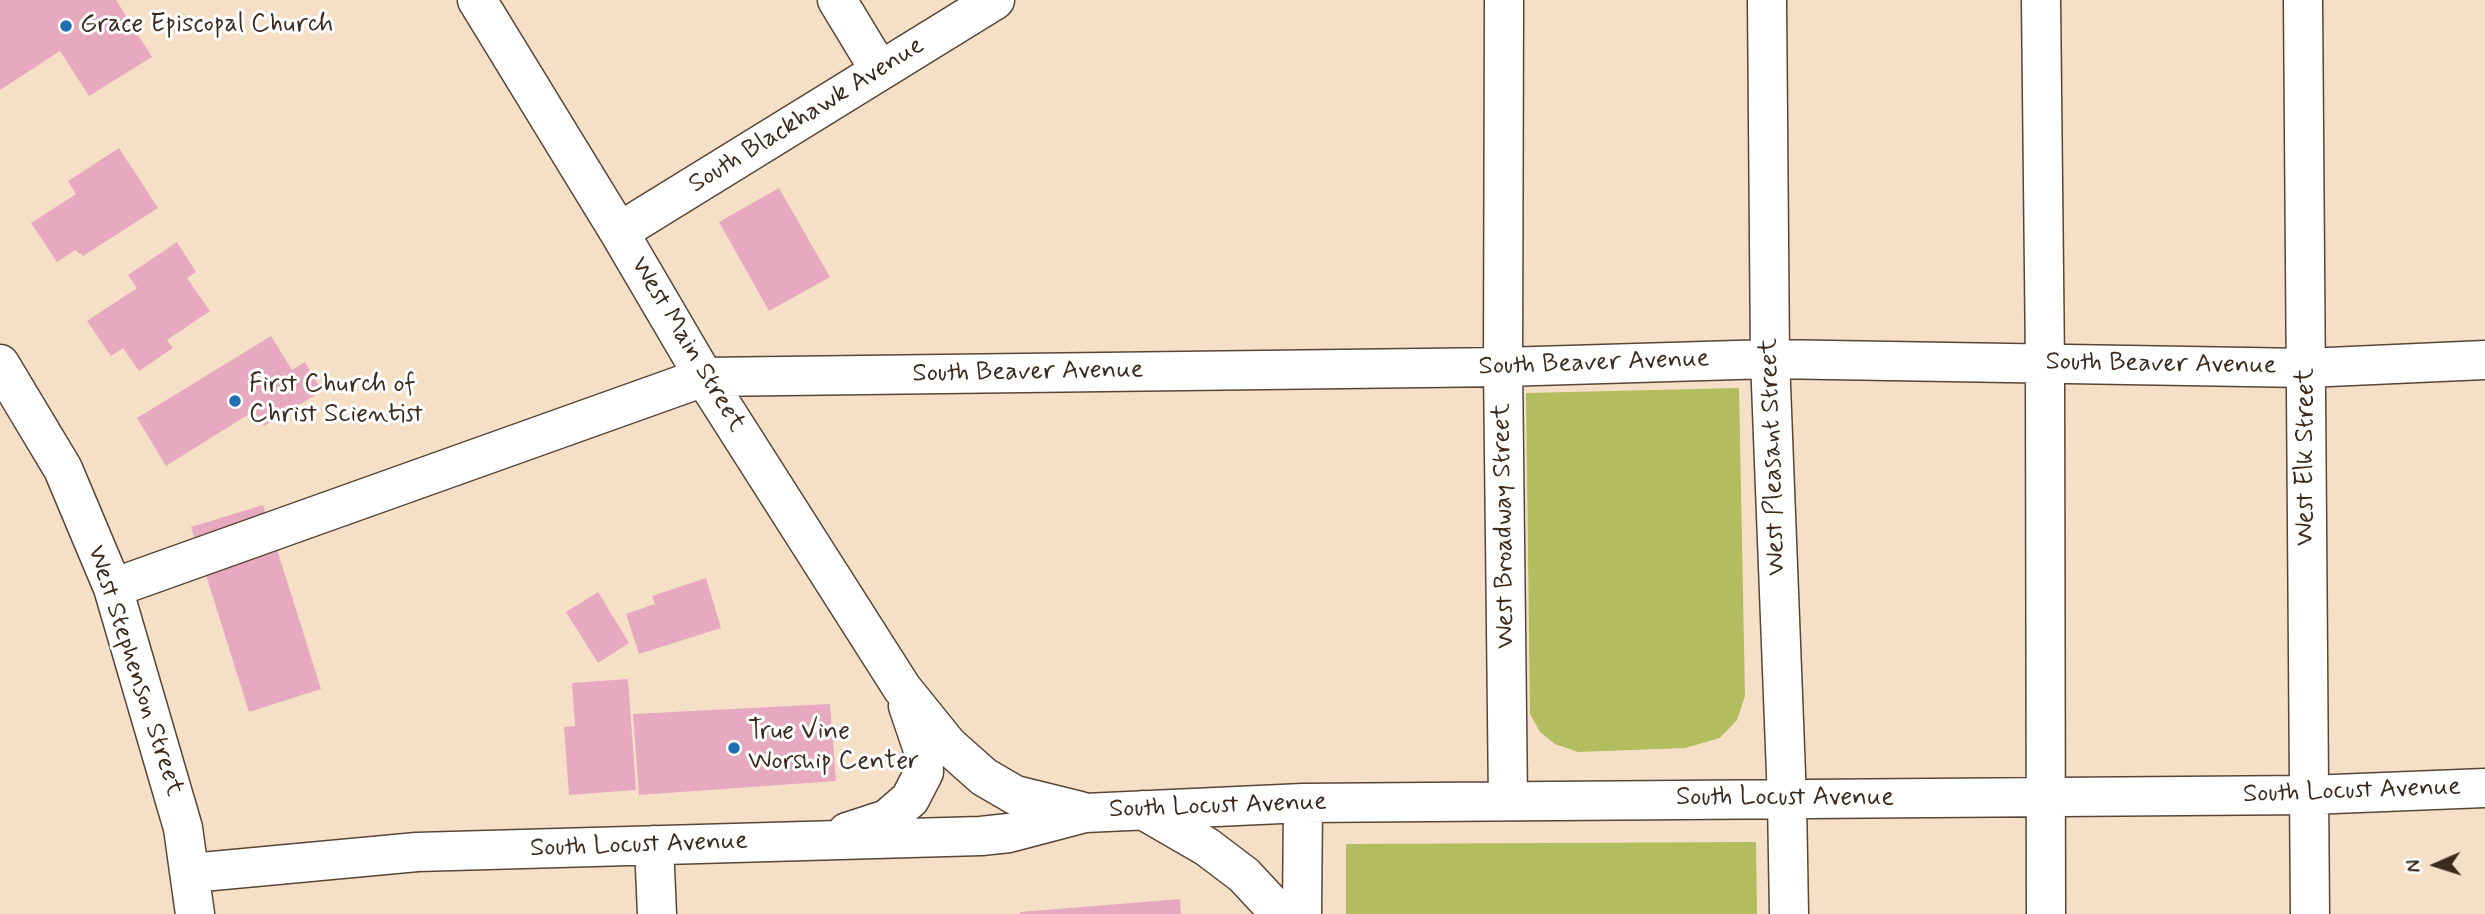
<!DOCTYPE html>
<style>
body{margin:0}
#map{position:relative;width:2485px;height:914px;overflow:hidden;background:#f5e0c7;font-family:Mynerve,sans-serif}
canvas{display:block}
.north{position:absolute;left:2401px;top:830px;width:70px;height:70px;-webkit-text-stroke:5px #fff;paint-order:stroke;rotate:267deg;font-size:19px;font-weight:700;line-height:28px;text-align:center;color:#3b2a1e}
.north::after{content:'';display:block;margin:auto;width:24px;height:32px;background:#3b2a1e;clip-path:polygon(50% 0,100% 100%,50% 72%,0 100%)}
</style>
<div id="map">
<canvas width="2485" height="914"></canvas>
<div class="north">N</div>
</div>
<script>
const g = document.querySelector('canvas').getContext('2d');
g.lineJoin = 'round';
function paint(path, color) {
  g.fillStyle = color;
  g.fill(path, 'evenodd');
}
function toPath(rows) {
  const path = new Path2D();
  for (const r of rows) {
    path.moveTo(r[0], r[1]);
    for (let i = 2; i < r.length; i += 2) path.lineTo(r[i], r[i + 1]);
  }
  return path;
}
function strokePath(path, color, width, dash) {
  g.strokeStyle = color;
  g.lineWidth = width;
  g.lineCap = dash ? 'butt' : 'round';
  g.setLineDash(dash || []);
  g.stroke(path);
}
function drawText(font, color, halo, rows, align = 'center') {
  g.font = font + ' Mynerve,sans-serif';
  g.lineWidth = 6;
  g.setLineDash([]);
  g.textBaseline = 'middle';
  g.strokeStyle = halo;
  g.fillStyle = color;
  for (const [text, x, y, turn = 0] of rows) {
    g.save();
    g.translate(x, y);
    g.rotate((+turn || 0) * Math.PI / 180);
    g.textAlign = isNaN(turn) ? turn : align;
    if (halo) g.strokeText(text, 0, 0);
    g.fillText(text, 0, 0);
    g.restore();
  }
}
const green = toPath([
 [1739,388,1745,696,1737,720,1720,738,1685,748,1578,752,1555,744,1540,732,1530,714,1526,393],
 [1756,842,1757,914,1346,914,1346,844]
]);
const building = toPath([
 [0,0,116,0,152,57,89,96,60,51,0,90],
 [119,148,158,208,83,256,75,250,57,262,31,223,76,194,68,181],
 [779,188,830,277,769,311,719,222],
 [177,242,196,272,187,278,210,311,167,340,173,348,139,371,123,348,111,356,87,321,137,288,128,275],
 [271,336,292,370,305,362,322,391,264,426,254,411,166,466,137,418],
 [263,505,321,689,249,712,191,527],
 [706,578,721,628,639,654,626,614,655,604,652,596],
 [598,592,629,643,598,663,566,612],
 [628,679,636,790,569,795,564,727,575,726,572,683],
 [830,704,836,781,639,795,633,714],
 [1180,899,1181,914,1020,914,1020,912]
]);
const minor = toPath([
 [477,0,619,232,704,377,902,688,948,745,984,777,1015,795,1080,811],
 [837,0,880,71],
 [1504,0,1503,367,1508,801],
 [1767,0,1770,359,1787,800,1789,914],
 [2041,0,2045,363,2046,914],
 [2303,0,2310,914],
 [619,232,995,0],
 [0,364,63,469,113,588,183,828,195,914],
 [113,588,704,377,1503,367,1770,359,2306,368,2485,360],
 [1143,810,1207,847,1244,875,1270,903,1276,914],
 [847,832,887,819,910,799,924,772,923,750,908,706],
 [654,845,657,914],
 [191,873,417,852,981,836,1009,833,1085,813,1303,803,2309,795,2485,788],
 [1302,914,1303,803]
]);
const markers = [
 [66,26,7,"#1f6fb2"],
 [235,401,7,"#1f6fb2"],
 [734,748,7,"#1f6fb2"]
];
const poiNames = [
 ["Grace Episcopal Church",80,26],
 ["First Church of",249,386],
 ["Christ Scientist",249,416],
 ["True Vine",748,733],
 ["Worship Center",748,763]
];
const streetNames = [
 ["South Blackhawk Avenue",807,116,-32],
 ["West Main Street",687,345,59],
 ["South Beaver Avenue",1594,364,-2],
 ["South Beaver Avenue",2161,365,1],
 ["South Beaver Avenue",1028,373,-1],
 ["West Pleasant Street",1774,457,-92],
 ["West Elk Street",2307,457,-90],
 ["West Broadway Street",1505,526,-91],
 ["West Stephenson Street",134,671,72],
 ["South Locust Avenue",2352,792,-2],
 ["South Locust Avenue",1785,799],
 ["South Locust Avenue",1218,807,-2],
 ["South Locust Avenue",639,846,-2]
];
paint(green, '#b1bd5f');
paint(building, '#e6a9c0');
strokePath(minor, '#574537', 41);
strokePath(minor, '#fff', 38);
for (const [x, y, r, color] of markers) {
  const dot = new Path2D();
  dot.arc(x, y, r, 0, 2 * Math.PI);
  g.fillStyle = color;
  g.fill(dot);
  strokePath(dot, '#fff', 2.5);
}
drawText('26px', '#3b2a1e', '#fff', poiNames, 'left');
drawText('26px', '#3b2a1e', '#fff', streetNames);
</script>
